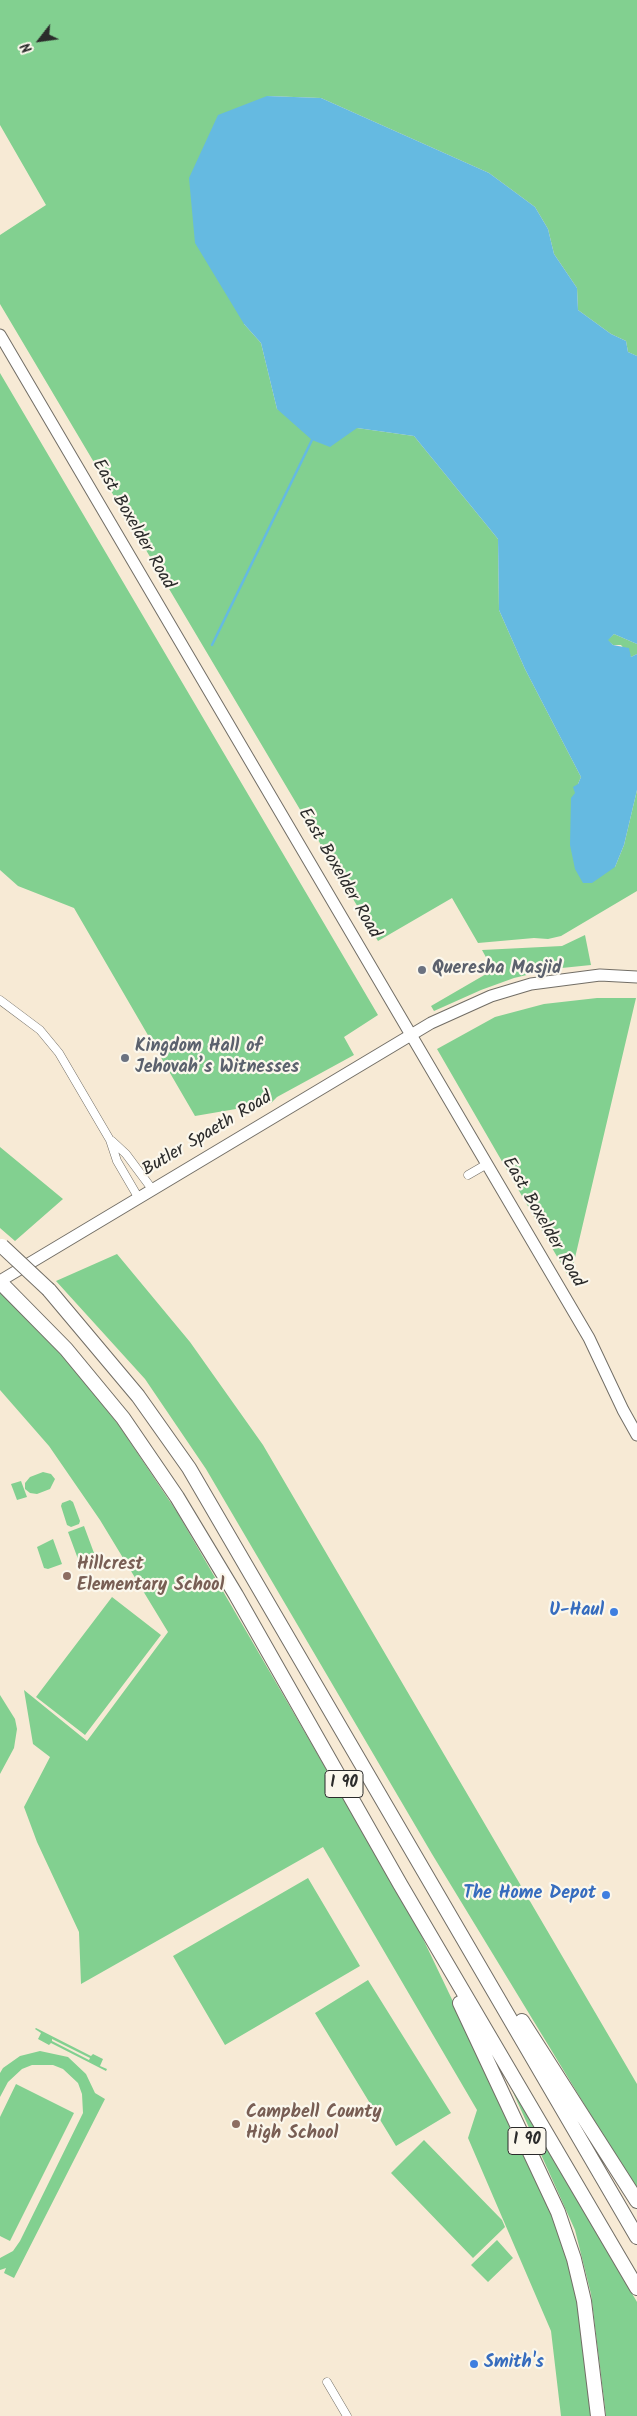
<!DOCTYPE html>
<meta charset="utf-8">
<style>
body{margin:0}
#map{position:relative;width:637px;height:2416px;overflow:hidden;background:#f7ead5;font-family:Kalam,sans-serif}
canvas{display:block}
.north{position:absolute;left:15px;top:15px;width:50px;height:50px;-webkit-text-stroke:4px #fbf7ec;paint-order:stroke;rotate:240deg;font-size:14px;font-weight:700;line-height:20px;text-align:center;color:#2b2b2b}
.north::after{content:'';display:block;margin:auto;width:18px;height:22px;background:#2b2b2b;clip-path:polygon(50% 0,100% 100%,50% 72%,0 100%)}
</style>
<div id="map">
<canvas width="637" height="2416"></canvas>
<div class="north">N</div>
</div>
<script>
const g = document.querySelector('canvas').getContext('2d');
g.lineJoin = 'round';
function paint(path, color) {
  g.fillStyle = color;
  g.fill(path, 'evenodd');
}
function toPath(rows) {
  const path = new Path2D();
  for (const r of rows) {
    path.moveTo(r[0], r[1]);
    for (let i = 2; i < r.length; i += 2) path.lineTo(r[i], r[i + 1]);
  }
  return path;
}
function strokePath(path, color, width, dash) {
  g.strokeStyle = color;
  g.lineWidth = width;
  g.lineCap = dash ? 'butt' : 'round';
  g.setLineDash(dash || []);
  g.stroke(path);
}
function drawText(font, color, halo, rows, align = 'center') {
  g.font = font + ' Kalam,sans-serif';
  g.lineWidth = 4.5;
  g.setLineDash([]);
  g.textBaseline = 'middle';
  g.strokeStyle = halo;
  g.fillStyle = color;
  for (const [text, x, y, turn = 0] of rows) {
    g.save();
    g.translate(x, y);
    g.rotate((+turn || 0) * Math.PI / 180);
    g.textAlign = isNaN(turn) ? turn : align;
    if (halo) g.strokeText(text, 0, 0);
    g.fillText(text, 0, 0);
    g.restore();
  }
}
const green = toPath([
 [0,0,637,0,637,356,628,352,626,341,611,334,578,310,577,288,554,254,548,229,535,207,489,173,321,98,267,96,244,324,261,343,277,409,357,428,414,436,498,539,499,610,525,669,581,777,578,784,615,867,624,845,637,790,637,891,561,936,548,939,534,938,478,943,452,898,378,941,0,304,0,235,46,205,0,125],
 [0,373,378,1015,344,1037,354,1055,277,1097,271,1103,195,1116,74,908,18,886,0,870],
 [614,634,637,644,637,654,631,657,621,645,613,645,607,640],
 [585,935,591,965,552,969,514,978,481,990,434,1011,431,1006,493,970,482,950,562,946],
 [597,998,636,998,570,1279,437,1049,495,1017,544,1004],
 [0,1147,63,1199,15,1241,0,1228],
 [117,1254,190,1342,263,1445,637,2084,637,2191,432,1854,206,1469,145,1379,56,1281],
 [0,1292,61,1353,118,1424,177,1512,415,1922,545,2194,569,2264,582,2326,591,2416,561,2416,551,2331,468,2138,477,2110,323,1847,81,1984,79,1932,37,1842,24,1807,50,1757,33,1744,24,1690,87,1741,168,1632,100,1520,49,1446,0,1390],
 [43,1472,51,1474,55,1479,50,1489,37,1494,30,1493,25,1489,25,1483,30,1477],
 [21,1481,27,1497,17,1500,11,1484],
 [70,1500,73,1502,80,1521,79,1524,71,1527,67,1525,61,1506,62,1503],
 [84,1526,94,1553,78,1559,68,1532],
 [53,1539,62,1564,48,1569,44,1568,37,1547],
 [112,1597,161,1635,85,1735,36,1697],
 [0,1695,15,1719,17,1729,14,1748,0,1774],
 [308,1878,360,1966,225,2045,173,1956],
 [368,1980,451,2113,396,2146,315,2013],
 [36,2028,91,2056,93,2054,103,2059,100,2066,107,2069,106,2071,51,2043,49,2045,38,2039,41,2033,35,2029],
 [52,2039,90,2058,89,2060,52,2041],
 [40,2051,68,2057,86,2074,95,2093,105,2099,14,2278,4,2273,6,2268,0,2270,0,2258,13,2251,20,2241,83,2113,82,2094,78,2083,63,2069,53,2065,32,2065,22,2069,8,2082,0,2097,0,2073,3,2068,20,2056],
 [508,2081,637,2302,637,2416,606,2416,591,2294,575,2230],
 [16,2084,74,2113,10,2241,0,2236,0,2117],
 [424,2140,502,2220,505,2227,473,2258,391,2173],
 [497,2240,513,2258,488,2282,471,2265]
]);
const water = toPath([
 [267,96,321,98,489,173,535,207,548,229,554,254,577,288,578,310,611,334,626,341,628,352,637,356,637,644,614,634,608,640,613,645,629,648,631,657,637,654,637,790,624,845,615,867,592,883,583,883,575,869,570,845,571,798,575,793,573,787,578,784,581,777,525,669,499,610,498,539,414,436,357,428,330,447,312,440,277,409,261,343,244,324,195,243,189,178,218,115]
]);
const stream = toPath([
 [212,645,312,440]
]);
const street = toPath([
 [0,1000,40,1030,59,1053,110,1140,117,1161,138,1197],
 [112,1141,126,1154,152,1189],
 [468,1175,487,1164],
 [327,2382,347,2416]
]);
const secondary = toPath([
 [0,335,589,1338,623,1410,637,1435],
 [0,1281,431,1023,491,996,531,984,600,975,637,977]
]);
const highway = toPath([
 [0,1282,66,1349,123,1418,177,1497,236,1595,400,1884,637,2288],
 [49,1290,138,1396,189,1468,637,2237],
 [460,2003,558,2212,574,2259,584,2301,598,2416],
 [522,2021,637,2201]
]);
const highwayBridge = toPath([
 [2,1246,49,1290]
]);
const markers = [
 [422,970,5,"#6b7280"],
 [125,1058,5,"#6b7280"],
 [67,1576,5,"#8d6e63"],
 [614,1612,5,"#3f7fe0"],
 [606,1895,5,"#3f7fe0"],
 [236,2124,5,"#8d6e63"],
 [474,2364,5,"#3f7fe0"]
];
const shields = [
 [344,1784,38],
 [527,2141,38]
];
const shieldNames = [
 ["I 90",344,1784],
 ["I 90",527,2141]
];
const streetNames = [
 ["East Boxelder Road",132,525,60],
 ["East Boxelder Road",338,874,60],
 ["Butler Spaeth Road",208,1135,-31],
 ["East Boxelder Road",542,1223,60]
];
const worshipNames = [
 ["Queresha Masjid",432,970],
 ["Kingdom Hall of",135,1048],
 ["Jehovah’s Witnesses",135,1069]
];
const educationNames = [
 ["Hillcrest",77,1566],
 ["Elementary School",77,1587],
 ["Campbell County",246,2114],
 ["High School",246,2135]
];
const shopNames = [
 ["U-Haul",604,1612],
 ["The Home Depot",596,1895],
 ["Smith's",484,2364,"left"]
];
paint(green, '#82d090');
paint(water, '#65bae1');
strokePath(stream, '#65bae1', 2.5);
strokePath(street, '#726e66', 9);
strokePath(secondary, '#726e66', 13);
strokePath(highway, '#726e66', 16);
strokePath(street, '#fff', 8);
strokePath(secondary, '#fff', 11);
strokePath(highway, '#fff', 14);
strokePath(highwayBridge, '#726e66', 16, []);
strokePath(highwayBridge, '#fff', 14);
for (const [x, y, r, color] of markers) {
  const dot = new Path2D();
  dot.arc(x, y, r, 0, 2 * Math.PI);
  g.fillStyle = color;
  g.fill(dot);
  strokePath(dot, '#fbf7ec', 2);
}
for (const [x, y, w] of shields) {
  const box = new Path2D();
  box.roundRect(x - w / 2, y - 13.5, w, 27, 4);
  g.fillStyle = '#fbf7ec';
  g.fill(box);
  strokePath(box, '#2b2b2b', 1);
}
drawText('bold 16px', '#2b2b2b', null, shieldNames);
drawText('18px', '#2b2b2b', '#fbf7ec', streetNames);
drawText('bold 18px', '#5b616d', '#fbf7ec', worshipNames, 'left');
drawText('bold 18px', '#785e54', '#fbf7ec', educationNames, 'left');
drawText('bold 18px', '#366cbe', '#fbf7ec', shopNames, 'right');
</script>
